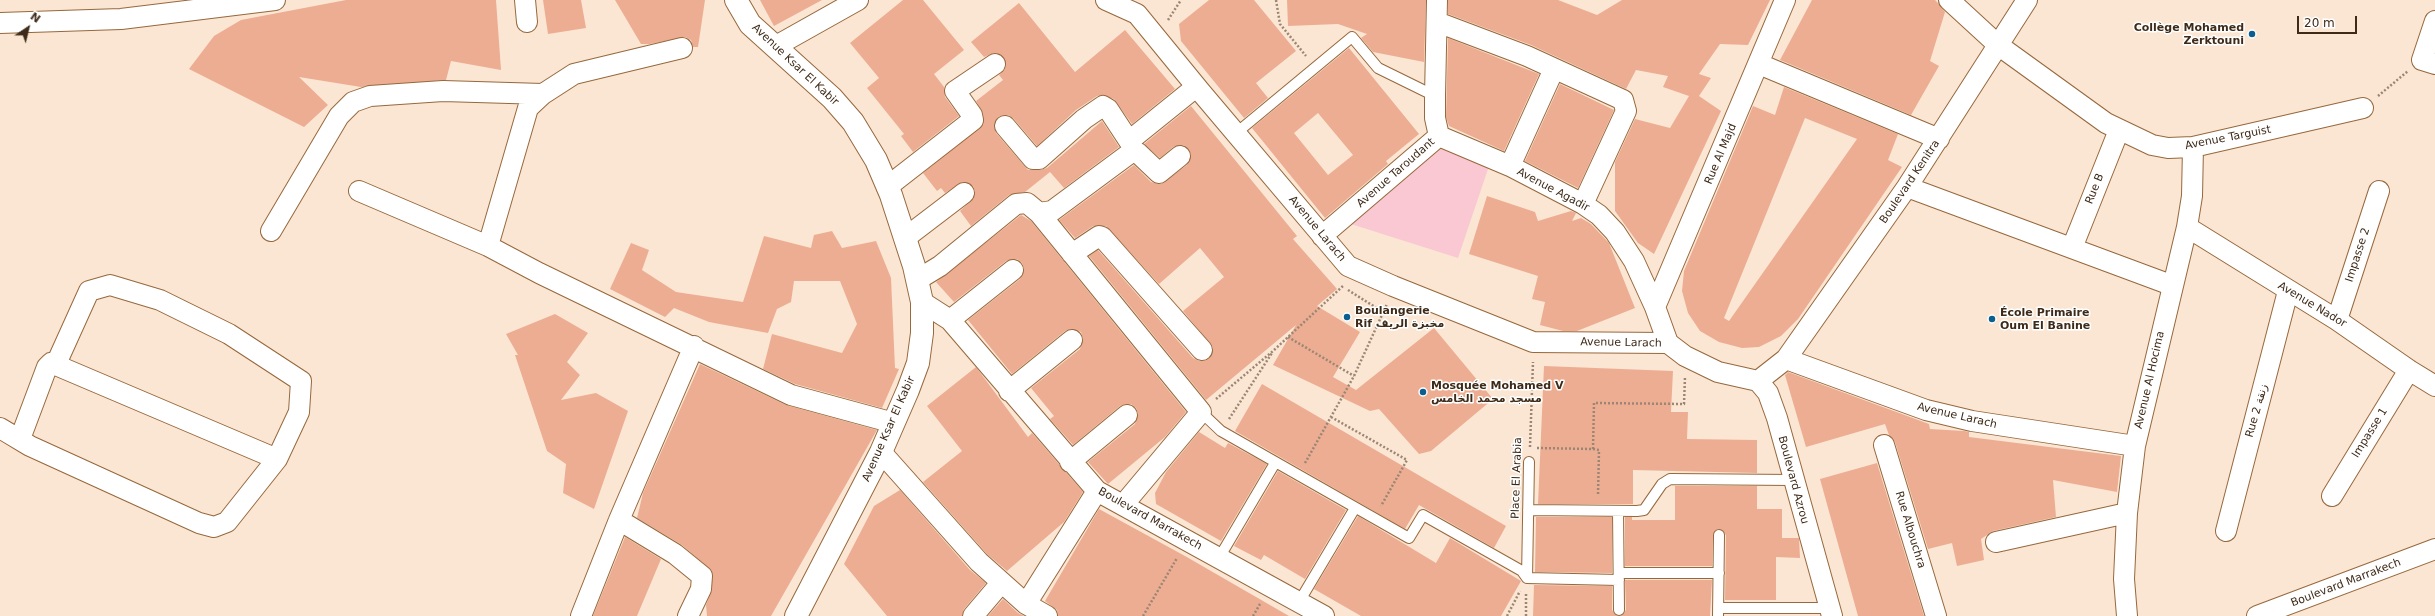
<!DOCTYPE html>
<meta charset="utf-8">
<style>
body{margin:0}
#map{position:relative;width:2435px;height:616px;overflow:hidden;background:#fbe6d3;font-family:"DejaVu Sans",sans-serif}
canvas{display:block}
.north{position:absolute;left:8px;top:8px;width:40px;height:40px;-webkit-text-stroke:3px #fff;paint-order:stroke;rotate:35deg;font-size:11px;font-weight:700;line-height:16px;text-align:center;color:#3e2a18}
.north::after{content:'';display:block;margin:auto;width:14px;height:18px;background:#3e2a18;clip-path:polygon(50% 0,100% 100%,50% 72%,0 100%)}
.scale{position:absolute;left:2297px;top:16px;width:60px;height:18px;box-sizing:border-box;border:2px solid #3e2a18;border-top:0;padding-left:5px;font-size:12px;line-height:14px;white-space:nowrap;color:#3e2a18;-webkit-text-stroke:3px #fff;paint-order:stroke}
</style>
<div id="map">
<canvas width="2435" height="616"></canvas>
<div class="north">N</div>
<div class="scale">20 m</div>
</div>
<script>
const g = document.querySelector('canvas').getContext('2d');
g.lineJoin = 'round';
function paint(path, color) {
  g.fillStyle = color;
  g.fill(path, 'evenodd');
}
function toPath(rows) {
  const path = new Path2D();
  for (const r of rows) {
    path.moveTo(r[0], r[1]);
    for (let i = 2; i < r.length; i += 2) path.lineTo(r[i], r[i + 1]);
  }
  return path;
}
function strokePath(path, color, width, dash) {
  g.strokeStyle = color;
  g.lineWidth = width;
  g.lineCap = dash ? 'butt' : 'round';
  g.setLineDash(dash || []);
  g.stroke(path);
}
function drawText(font, color, halo, rows, align = 'center') {
  g.font = font + ' "DejaVu Sans","Noto Naskh Arabic",sans-serif';
  g.lineWidth = 3;
  g.setLineDash([]);
  g.textBaseline = 'middle';
  g.strokeStyle = halo;
  g.fillStyle = color;
  for (const [text, x, y, turn = 0] of rows) {
    g.save();
    g.translate(x, y);
    g.rotate((+turn || 0) * Math.PI / 180);
    g.textAlign = isNaN(turn) ? turn : align;
    if (halo) g.strokeText(text, 0, 0);
    g.fillText(text, 0, 0);
    g.restore();
  }
}
const green = toPath([
 [1442,145,1489,166,1458,258,1351,224]
]);
const building = toPath([
 [346,0,496,0,501,70,451,61,446,80,361,87,299,77,328,105,304,127,189,69,214,36,241,20],
 [543,0,581,0,586,28,548,34],
 [615,0,705,0,698,47,693,47,691,40,685,37,650,44,641,44],
 [760,0,822,0,774,26],
 [903,0,923,0,964,50,934,74,944,87,945,97,959,116,913,152,901,136,904,134,867,88,879,78,850,43],
 [1209,0,1254,0,1296,51,1256,83,1268,98,1244,118,1181,41,1179,24],
 [1287,0,1426,0,1424,62,1373,52,1361,38,1367,34,1338,24,1288,26],
 [1448,0,1558,0,1597,15,1622,0,1770,0,1748,45,1720,44,1699,74,1711,78,1699,96,1721,111,1654,254,1638,243,1615,211,1615,162,1635,119,1670,128,1689,96,1663,87,1668,76,1636,70,1626,89,1531,45,1448,14],
 [1812,0,1935,0,1938,3,1945,12,1930,61,1939,66,1911,115,1780,60],
 [1019,3,1075,72,1125,30,1175,89,1132,124,1114,99,1103,95,1097,96,1076,110,1037,146,1013,118,1008,115,998,117,994,123,996,133,1028,170,1039,170,1047,168,1102,121,1119,147,1064,188,1050,172,1025,192,1009,195,971,226,960,211,974,198,975,191,973,186,962,182,945,193,941,188,937,191,923,173,984,124,983,113,976,101,1003,80,999,75,1005,69,1006,63,1000,54,994,53,984,57,971,42],
 [1448,38,1539,74,1504,151,1449,126,1446,117],
 [1349,48,1419,134,1386,161,1388,164,1325,218,1252,128],
 [1318,113,1353,155,1328,175,1294,133],
 [1560,84,1614,110,1578,188,1525,161],
 [1784,87,1898,134,1888,160,1902,167,1798,319,1781,336,1759,347,1742,348,1719,342,1700,331,1688,313,1682,291,1684,271,1753,106,1775,115],
 [1805,118,1857,139,1729,321,1724,318],
 [1191,106,1297,236,1293,239,1337,289,1317,306,1360,332,1333,377,1356,390,1434,328,1493,399,1431,451,1419,454,1379,409,1370,411,1273,365,1296,325,1206,400,1089,256,1098,250,1193,358,1199,361,1210,358,1213,347,1183,311,1224,277,1200,248,1159,284,1106,226,1093,226,1075,238,1059,220,1134,165,1151,182,1161,184,1187,165,1191,155,1184,145,1173,147,1160,158,1144,144],
 [1487,196,1535,212,1538,221,1571,211,1576,213,1572,221,1581,218,1591,224,1609,243,1635,308,1577,331,1563,331,1540,325,1545,302,1532,299,1538,276,1469,254],
 [1021,215,1031,221,1186,412,1165,437,1108,484,1088,462,1135,424,1138,413,1136,408,1131,404,1120,406,1073,445,1050,419,1054,416,1031,388,1080,349,1083,339,1081,332,1071,329,1065,331,1012,374,968,320,1020,279,1024,269,1022,263,1017,259,1006,261,954,302,936,282],
 [832,231,842,248,876,241,891,278,895,368,899,369,882,408,795,384,763,369,772,334,842,353,857,324,840,281,794,281,791,302,777,309,768,333,709,322,674,308,665,317,610,289,631,243,649,250,642,270,676,292,743,302,764,236,811,248,814,235],
 [555,314,588,333,567,362,580,375,561,400,596,393,628,411,594,509,563,493,566,464,547,451,515,355,518,355,506,334],
 [700,364,786,405,877,430,771,616,707,616,706,605,712,590,712,571,682,545,637,518,643,493],
 [1544,366,1673,371,1671,412,1688,412,1687,439,1757,440,1757,473,1633,470,1633,504,1538,504],
 [976,367,1028,437,1032,433,1083,492,1064,522,1007,571,987,554,923,482,962,451,927,406],
 [1788,372,1929,424,1930,429,1964,431,1969,432,1969,437,2121,456,2117,492,2053,480,2056,517,1993,531,1981,539,1984,560,1957,566,1952,543,1928,549,1895,442,1889,435,1885,424,1806,447,1785,375],
 [1262,384,1506,526,1494,548,1419,505,1405,529,1235,431],
 [1199,432,1225,448,1228,443,1267,464,1221,541,1156,504,1155,493,1166,472],
 [1877,463,1924,616,1858,616,1820,479],
 [1278,471,1346,510,1305,579,1264,555,1261,560,1234,546],
 [1675,486,1757,486,1757,509,1782,509,1782,538,1799,538,1800,558,1776,557,1776,600,1725,600,1726,535,1719,529,1716,530,1713,535,1712,566,1625,566,1625,517,1632,517,1632,520,1675,520],
 [900,490,970,570,986,583,964,609,962,616,887,616,844,564,874,506],
 [1099,509,1185,556,1289,616,1058,616,1057,610,1045,601],
 [1358,516,1436,563,1450,538,1521,581,1501,616,1361,616,1314,589],
 [1536,517,1612,517,1612,573,1535,572],
 [625,537,661,559,637,616,593,616],
 [1625,580,1712,580,1710,616,1621,616,1626,610],
 [1534,585,1612,586,1612,610,1617,616,1533,616],
 [1003,599,1018,613,1024,616,988,616]
]);
const path = toPath([
 [1276,0,1280,24,1306,56],
 [1168,20,1181,0],
 [2378,96,2408,71],
 [1348,290,1383,312],
 [1288,337,1354,376],
 [1216,399,1273,351,1344,285],
 [1331,417,1407,460,1381,506],
 [1229,419,1272,353],
 [1530,447,1533,362],
 [1537,448,1593,449,1594,403,1684,404,1685,377],
 [1593,449,1599,450,1598,495],
 [1305,463,1354,376,1387,304],
 [1143,616,1177,558],
 [1253,616,1260,604],
 [1507,616,1520,591],
 [1526,616,1526,592]
]);
const lane = toPath([
 [1235,134,1352,37,1378,68,1435,96],
 [1201,412,1221,431,1409,538,1423,515,1522,571,1527,578],
 [1528,510,1637,511,1644,510,1662,484,1670,479,1793,480],
 [1618,511,1619,610],
 [1219,558,1275,463],
 [1619,573,1719,573],
 [1527,578,1529,462],
 [1527,578,1619,580],
 [1299,602,1355,508],
 [1718,608,1829,608],
 [1718,616,1719,535]
]);
const street = toPath([
 [525,0,527,22],
 [1106,0,1137,14,1200,91,1348,266,1393,286,1533,342,1668,343,1685,356,1718,372,1758,381],
 [1949,0,1998,45,2106,123,2152,145,2168,148,2193,147,2363,108],
 [2435,21,2422,60,2435,64],
 [1437,22,1527,56,1623,100,1626,111,1583,204],
 [0,23,121,19,275,0],
 [776,46,858,0],
 [1759,64,1939,139],
 [1005,126,1033,159,1039,159,1084,119,1103,106,1108,109,1129,141,1196,87],
 [1439,136,1510,166,1583,204,1599,215,1615,232,1634,261,1655,307,1668,343],
 [1510,166,1554,69],
 [887,187,973,120,972,115,955,91,995,64],
 [1907,187,2171,285],
 [359,191,488,246,539,273,791,395,894,423],
 [1039,213,1201,412,1123,505],
 [2187,227,2337,320,2409,370,2435,386],
 [271,231,339,116,353,102,370,96,443,91,543,94],
 [1322,236,1439,136,1435,118,1435,96,1437,0],
 [905,238,964,193],
 [488,246,528,108,543,94,574,74,682,48],
 [2072,248,2119,130],
 [1072,254,1099,236,1102,237,1202,350],
 [917,280,940,266,1016,204,1027,203,1039,213,1052,211,1133,151,1138,153,1159,173,1180,156],
 [922,302,950,320,1097,491,1324,616],
 [1655,307,1785,0],
 [950,320,1013,270],
 [2337,320,2379,191],
 [1786,359,1926,410,1972,421,2135,446],
 [1009,391,1072,340],
 [0,428,30,446,199,523,214,527,227,522,277,459,299,412,301,381,229,334,160,300,110,285,89,291,56,364],
 [20,439,47,367,51,363,277,459],
 [1884,445,1936,616],
 [881,452,979,562,1026,604,1047,616],
 [1070,462,1127,415],
 [2332,496,2409,370],
 [619,520,675,554,702,576,701,589,688,616],
 [2226,531,2288,291],
 [1996,542,2127,513],
 [1026,604,1097,491],
 [581,616,619,520,694,346],
 [973,616,1001,583],
 [1832,616,1777,418,1768,393,1758,381,1786,359,1907,187,2027,0],
 [2127,616,2124,579,2127,513,2135,446,2187,227,2192,196,2193,147],
 [2257,616,2435,549]
]);
const secondary = toPath([
 [736,0,750,24,832,98,853,122,876,160,891,195,914,266,922,302,922,333,918,363,908,390,881,452,796,616]
]);
const markers = [
 [2252,34,4,"#0b5e90"],
 [1347,317,4,"#0b5e90"],
 [1992,319,4,"#0b5e90"],
 [1423,392,4,"#0b5e90"]
];
const poiNames = [
 ["Collège Mohamed",2244,28,"right"],
 ["Zerktouni",2244,41,"right"],
 ["Boulangerie",1355,311],
 ["Rif مخبزة الريف",1355,324],
 ["École Primaire",2000,313],
 ["Oum El Banine",2000,326],
 ["Mosquée Mohamed V",1431,386],
 ["مسجد محمد الخامس",1431,399]
];
const streetNames = [
 ["Avenue Ksar El Kabir",795,65,43],
 ["Avenue Targuist",2228,138,-11],
 ["Rue Al Majd",1721,154,-67],
 ["Avenue Taroudant",1396,173,-41],
 ["Boulevard Kenitra",1910,182,-56],
 ["Rue B",2095,189,-68],
 ["Avenue Agadir",1553,190,28],
 ["Avenue Larach",1317,229,50],
 ["Impasse 2",2358,255,-72],
 ["Avenue Nador",2312,305,31],
 ["Avenue Larach",1621,343,1],
 ["Avenue Al Hocima",2150,380,-77],
 ["Rue 2 زنقة",2257,411,-74],
 ["Avenue Larach",1957,416,13],
 ["Avenue Ksar El Kabir",889,429,-66],
 ["Impasse 1",2370,433,-58],
 ["Place El Arabia",1517,478,-88],
 ["Boulevard Azrou",1793,480,75],
 ["Boulevard Marrakech",1150,519,29],
 ["Rue Albouchra",1910,530,73],
 ["Boulevard Marrakech",2346,583,-21]
];
paint(green, '#f9c8d3');
paint(building, '#edad93');
strokePath(lane, '#96683c', 12);
strokePath(street, '#96683c', 22);
strokePath(secondary, '#96683c', 24);
strokePath(path, '#9b8674', 2.5, [2, 2]);
strokePath(lane, '#fff', 10);
strokePath(street, '#fff', 20);
strokePath(secondary, '#fff', 22);
for (const [x, y, r, color] of markers) {
  const dot = new Path2D();
  dot.arc(x, y, r, 0, 2 * Math.PI);
  g.fillStyle = color;
  g.fill(dot);
  strokePath(dot, '#fff', 1.5);
}
drawText('bold 11px', '#3e2a18', '#fff', poiNames, 'left');
drawText('11px', '#3e2a18', '#fff', streetNames);
</script>
